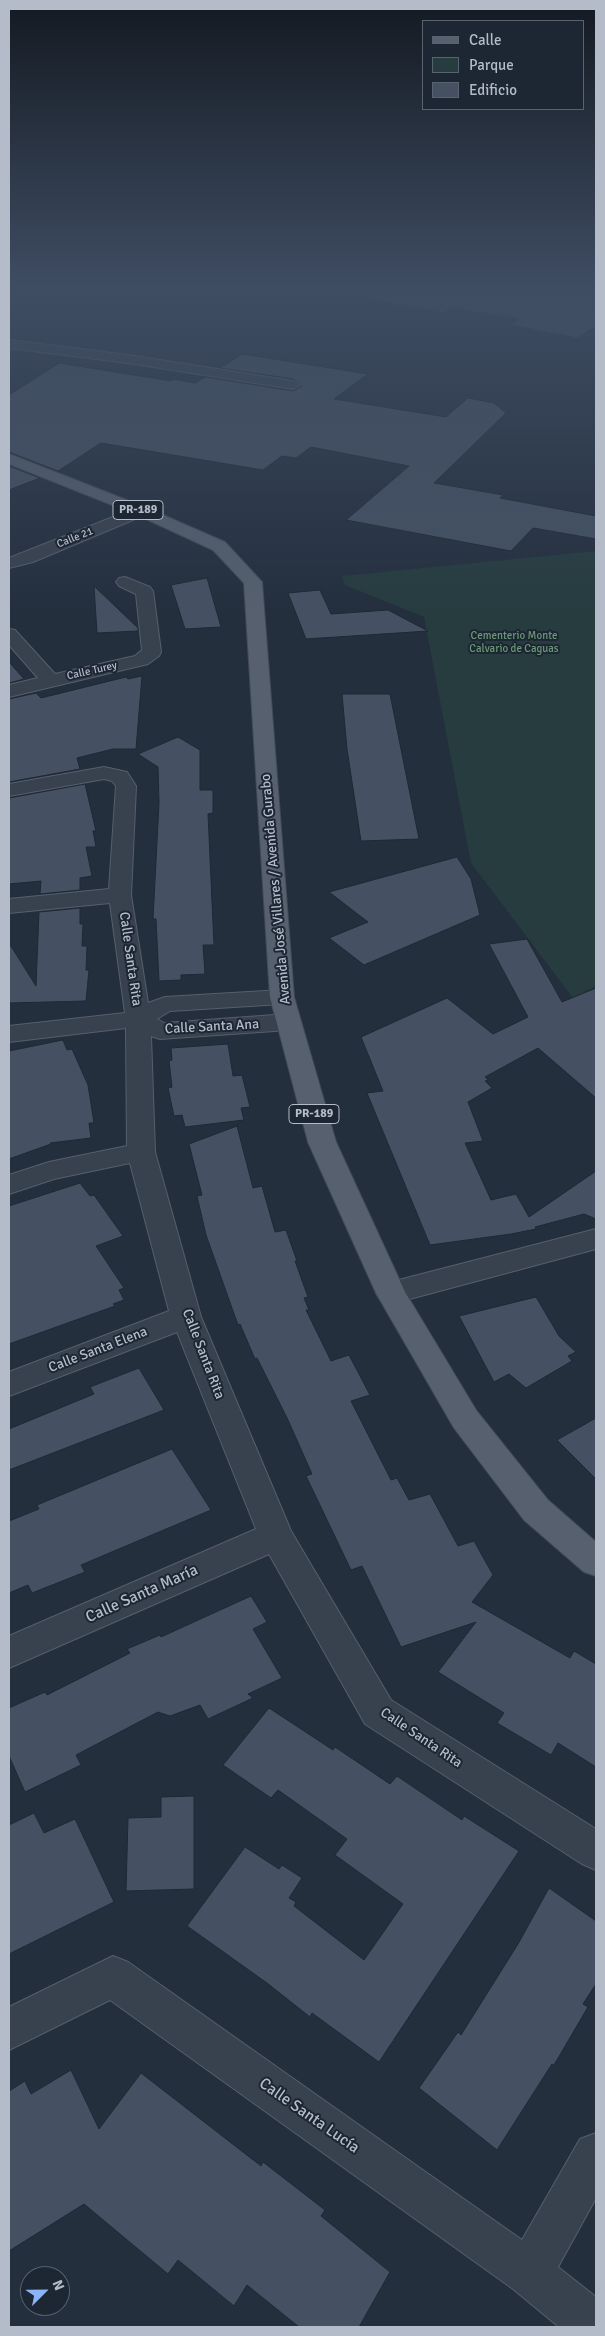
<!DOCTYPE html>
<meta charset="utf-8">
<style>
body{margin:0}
#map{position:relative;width:605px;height:2336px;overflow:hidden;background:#242f3e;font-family:Signika,sans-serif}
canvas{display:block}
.frame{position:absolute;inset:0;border:10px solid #b4bcc9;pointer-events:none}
.legend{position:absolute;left:422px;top:20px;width:162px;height:90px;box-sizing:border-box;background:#1d2633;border:1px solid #59626f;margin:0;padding:6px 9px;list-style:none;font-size:15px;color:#b4bcc9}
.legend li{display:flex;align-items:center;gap:10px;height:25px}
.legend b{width:25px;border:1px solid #59626f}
.north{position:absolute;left:20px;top:2266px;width:50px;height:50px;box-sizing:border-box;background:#1d2633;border:1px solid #59626f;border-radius:50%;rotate:67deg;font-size:14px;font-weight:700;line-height:20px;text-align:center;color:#b4bcc9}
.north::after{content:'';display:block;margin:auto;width:18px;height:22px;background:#8ab4f8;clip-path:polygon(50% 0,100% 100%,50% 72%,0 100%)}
</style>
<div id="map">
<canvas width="605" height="2336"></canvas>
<div class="frame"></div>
<ul class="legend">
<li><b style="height:6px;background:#56606e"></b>Calle</li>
<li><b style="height:14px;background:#263c3f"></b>Parque</li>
<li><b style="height:14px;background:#455162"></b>Edificio</li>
</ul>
<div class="north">N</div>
</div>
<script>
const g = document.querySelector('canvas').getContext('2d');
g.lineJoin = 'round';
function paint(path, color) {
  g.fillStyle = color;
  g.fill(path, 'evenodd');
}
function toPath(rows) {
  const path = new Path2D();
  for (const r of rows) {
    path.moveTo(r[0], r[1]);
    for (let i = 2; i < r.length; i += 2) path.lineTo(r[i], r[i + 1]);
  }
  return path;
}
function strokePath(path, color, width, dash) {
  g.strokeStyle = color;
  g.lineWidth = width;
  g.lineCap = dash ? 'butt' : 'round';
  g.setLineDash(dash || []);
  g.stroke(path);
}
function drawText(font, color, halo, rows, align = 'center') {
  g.font = font + ' Signika,sans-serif';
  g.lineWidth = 4;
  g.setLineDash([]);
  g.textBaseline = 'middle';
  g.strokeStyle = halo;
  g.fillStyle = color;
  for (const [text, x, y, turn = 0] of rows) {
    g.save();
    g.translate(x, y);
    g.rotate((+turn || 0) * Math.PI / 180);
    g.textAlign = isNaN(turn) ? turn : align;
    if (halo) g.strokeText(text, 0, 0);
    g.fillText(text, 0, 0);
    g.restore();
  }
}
const green = toPath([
 [596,551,596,986,573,998,471,863,424,617,345,585,342,576]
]);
const building = toPath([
 [368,287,596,287,596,326,578,338,510,325,519,319,452,308,443,313,367,299,368,287],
 [242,354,368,374,334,399,446,417,468,398,494,403,506,413,434,483,503,495,500,498,596,516,596,539,533,528,511,551,346,520,409,466,311,447,296,458,282,456,263,470,101,443,58,471,9,452,9,395,59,363,171,381,174,379,195,383,205,377,293,391,302,386,293,379,220,368,242,354],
 [9,466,40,478,9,490,9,466],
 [207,578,221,627,185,629,171,585,207,578],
 [94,586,138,628,138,631,97,633,94,586],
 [320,590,331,614,388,610,428,631,306,639,288,593,320,590],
 [9,662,24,679,9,683,9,662],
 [142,676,136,749,113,749,77,758,80,769,9,782,9,699,36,693,41,698,126,677,128,679,142,676],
 [342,694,390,694,419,839,361,841,347,749,342,694],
 [178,737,200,750,200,790,213,790,213,813,208,814,214,945,203,945,205,974,181,975,181,980,159,981,156,919,153,919,159,803,158,767,138,754,178,737],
 [85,784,96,831,93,831,96,847,86,847,92,876,80,878,80,890,40,894,41,881,9,884,9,798,85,784],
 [457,857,471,879,480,915,364,965,329,938,368,922,329,892,457,857],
 [80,908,80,924,83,924,82,946,87,946,86,970,89,970,86,1001,9,1003,9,943,36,986,39,912,80,908],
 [527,939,562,1002,596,988,596,1098,538,1048,485,1077,488,1080,485,1081,492,1088,468,1102,483,1141,465,1143,491,1200,516,1194,529,1217,596,1171,596,1219,584,1214,535,1227,536,1229,511,1234,430,1245,367,1093,383,1091,361,1037,447,998,493,1034,528,1017,489,944,527,939],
 [63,1040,67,1050,72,1049,88,1085,94,1123,89,1123,91,1138,50,1143,51,1144,9,1159,9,1051,63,1040],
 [228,1044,233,1076,242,1075,250,1107,241,1108,244,1120,185,1127,182,1115,174,1116,168,1088,172,1087,169,1061,172,1060,171,1048,228,1044],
 [237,1126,253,1188,262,1186,275,1232,286,1230,297,1261,295,1261,308,1297,304,1298,309,1310,306,1310,331,1361,349,1355,370,1395,351,1401,391,1480,397,1478,409,1500,430,1494,458,1546,474,1541,493,1575,472,1602,570,1658,574,1651,596,1664,596,1767,558,1743,551,1755,497,1723,504,1713,438,1672,476,1622,401,1647,362,1566,351,1570,306,1476,312,1474,288,1420,257,1358,255,1359,240,1324,238,1325,206,1235,197,1196,202,1195,189,1144,237,1126],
 [80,1183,90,1196,94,1195,123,1236,96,1246,124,1288,119,1290,124,1300,113,1304,115,1306,9,1344,9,1206,80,1183],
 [536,1297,559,1336,576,1352,568,1356,572,1361,526,1388,509,1374,494,1382,459,1316,536,1297],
 [139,1368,164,1410,9,1470,9,1429,94,1394,90,1387,139,1368],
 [596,1418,596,1479,557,1440,596,1418],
 [172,1449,211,1510,81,1565,85,1572,32,1593,28,1585,9,1593,9,1521,39,1509,37,1505,172,1449],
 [251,1596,267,1622,253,1629,282,1678,248,1694,253,1698,208,1719,200,1705,170,1716,158,1712,76,1755,81,1765,25,1792,9,1756,9,1708,45,1692,47,1695,130,1653,127,1649,160,1635,161,1637,251,1596],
 [269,1708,333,1750,335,1747,390,1784,397,1776,462,1820,464,1816,519,1851,379,2062,312,2013,310,2017,267,1983,187,1926,245,1847,279,1869,282,1865,302,1878,289,1898,296,1902,294,1906,364,1960,403,1904,335,1855,347,1839,278,1790,271,1798,223,1765,269,1708],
 [194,1796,194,1889,126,1891,128,1818,161,1817,161,1797,194,1796],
 [34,1813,44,1833,75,1819,114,1902,9,1954,9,1825,34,1813],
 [549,1888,596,1921,596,1984,583,2004,588,2007,554,2065,552,2064,497,2150,419,2088,458,2032,461,2035,518,1944,549,1888],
 [71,2070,99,2129,141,2073,261,2166,263,2162,325,2210,321,2216,390,2272,359,2327,299,2327,247,2285,234,2306,178,2260,168,2274,84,2204,9,2251,9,2091,25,2081,31,2094,71,2070]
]);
const minor = toPath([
 [9,340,128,355,293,381,300,385,293,389,128,363,9,348,9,340],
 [141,506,147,508,149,511,147,514,33,562,9,568,9,558,141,506],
 [125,577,150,587,153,591,161,652,159,656,148,664,9,697,9,685,38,678,9,645,9,629,15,630,55,674,135,656,142,650,136,594,119,586,116,582,119,578,125,577],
 [104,767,127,772,136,786,131,895,148,1003,165,997,282,990,291,992,294,997,291,1002,282,1004,170,1011,157,1019,164,1023,289,1014,298,1017,301,1022,298,1027,289,1030,160,1039,151,1036,155,1152,201,1317,291,1531,391,1700,596,1829,596,1870,582,1864,365,1724,269,1554,9,1668,9,1636,256,1529,177,1332,9,1396,9,1372,169,1311,130,1163,54,1179,9,1194,9,1175,49,1162,127,1146,126,1028,9,1042,9,1026,125,1013,110,903,9,913,9,899,109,889,116,786,112,781,104,779,9,796,9,784,104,767],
 [596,1229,596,1249,391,1304,381,1301,376,1293,381,1285,391,1282,596,1229],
 [113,1956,128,1962,522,2240,580,2139,596,2133,596,2198,558,2267,596,2297,596,2327,559,2327,513,2289,110,2000,9,2050,9,2007,113,1956]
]);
const major = toPath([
 [9,454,147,508,225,542,262,582,294,997,336,1142,405,1292,476,1410,548,1500,596,1542,596,1576,584,1572,524,1520,454,1428,376,1293,308,1142,270,997,244,583,213,550,135,514,9,464,9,454]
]);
const farStreetnames = [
 ["Calle 21",75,538,-22],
 ["Calle Turey",92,671,-13]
];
const farParknames = [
 ["Cementerio Monte",514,636],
 ["Calvario de Caguas",514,649]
];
const shields = [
 [138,510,50],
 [314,1114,50]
];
const shieldNames = [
 ["PR-189",138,510],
 ["PR-189",314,1114]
];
const streetNames = [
 ["Avenida José Villares / Avenida Gurabo",276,889,-95],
 ["Calle Santa Rita",130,959,82],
 ["Calle Santa Ana",212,1027,-3],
 ["Calle Santa Elena",98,1350,-21],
 ["Calle Santa Rita",203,1354,69],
 ["Calle Santa Rita",421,1738,34]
];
const nearStreetnames = [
 ["Calle Santa María",142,1594,-24],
 ["Calle Santa Lucía",309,2116,35]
];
paint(green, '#263c3f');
paint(building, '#455162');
strokePath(building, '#1f2835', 1);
strokePath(minor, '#565f6c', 2);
strokePath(major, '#414a57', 2);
paint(minor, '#38414e');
paint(major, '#56606e');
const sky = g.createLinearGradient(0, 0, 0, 614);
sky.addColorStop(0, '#141a22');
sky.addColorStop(0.47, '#3f4d63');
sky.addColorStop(1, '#3f4d6300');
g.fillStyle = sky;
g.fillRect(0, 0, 605, 614);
drawText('11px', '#b4bcc9', '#1d2633', farStreetnames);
drawText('11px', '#6b9a76', '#1d2633', farParknames);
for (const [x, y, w] of shields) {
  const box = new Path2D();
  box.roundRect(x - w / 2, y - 9.5, w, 19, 4);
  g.fillStyle = '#1d2633';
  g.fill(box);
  strokePath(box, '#b4bcc9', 1);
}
drawText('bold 12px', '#b4bcc9', null, shieldNames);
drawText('14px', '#b4bcc9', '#1d2633', streetNames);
drawText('16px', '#b4bcc9', '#1d2633', nearStreetnames);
</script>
